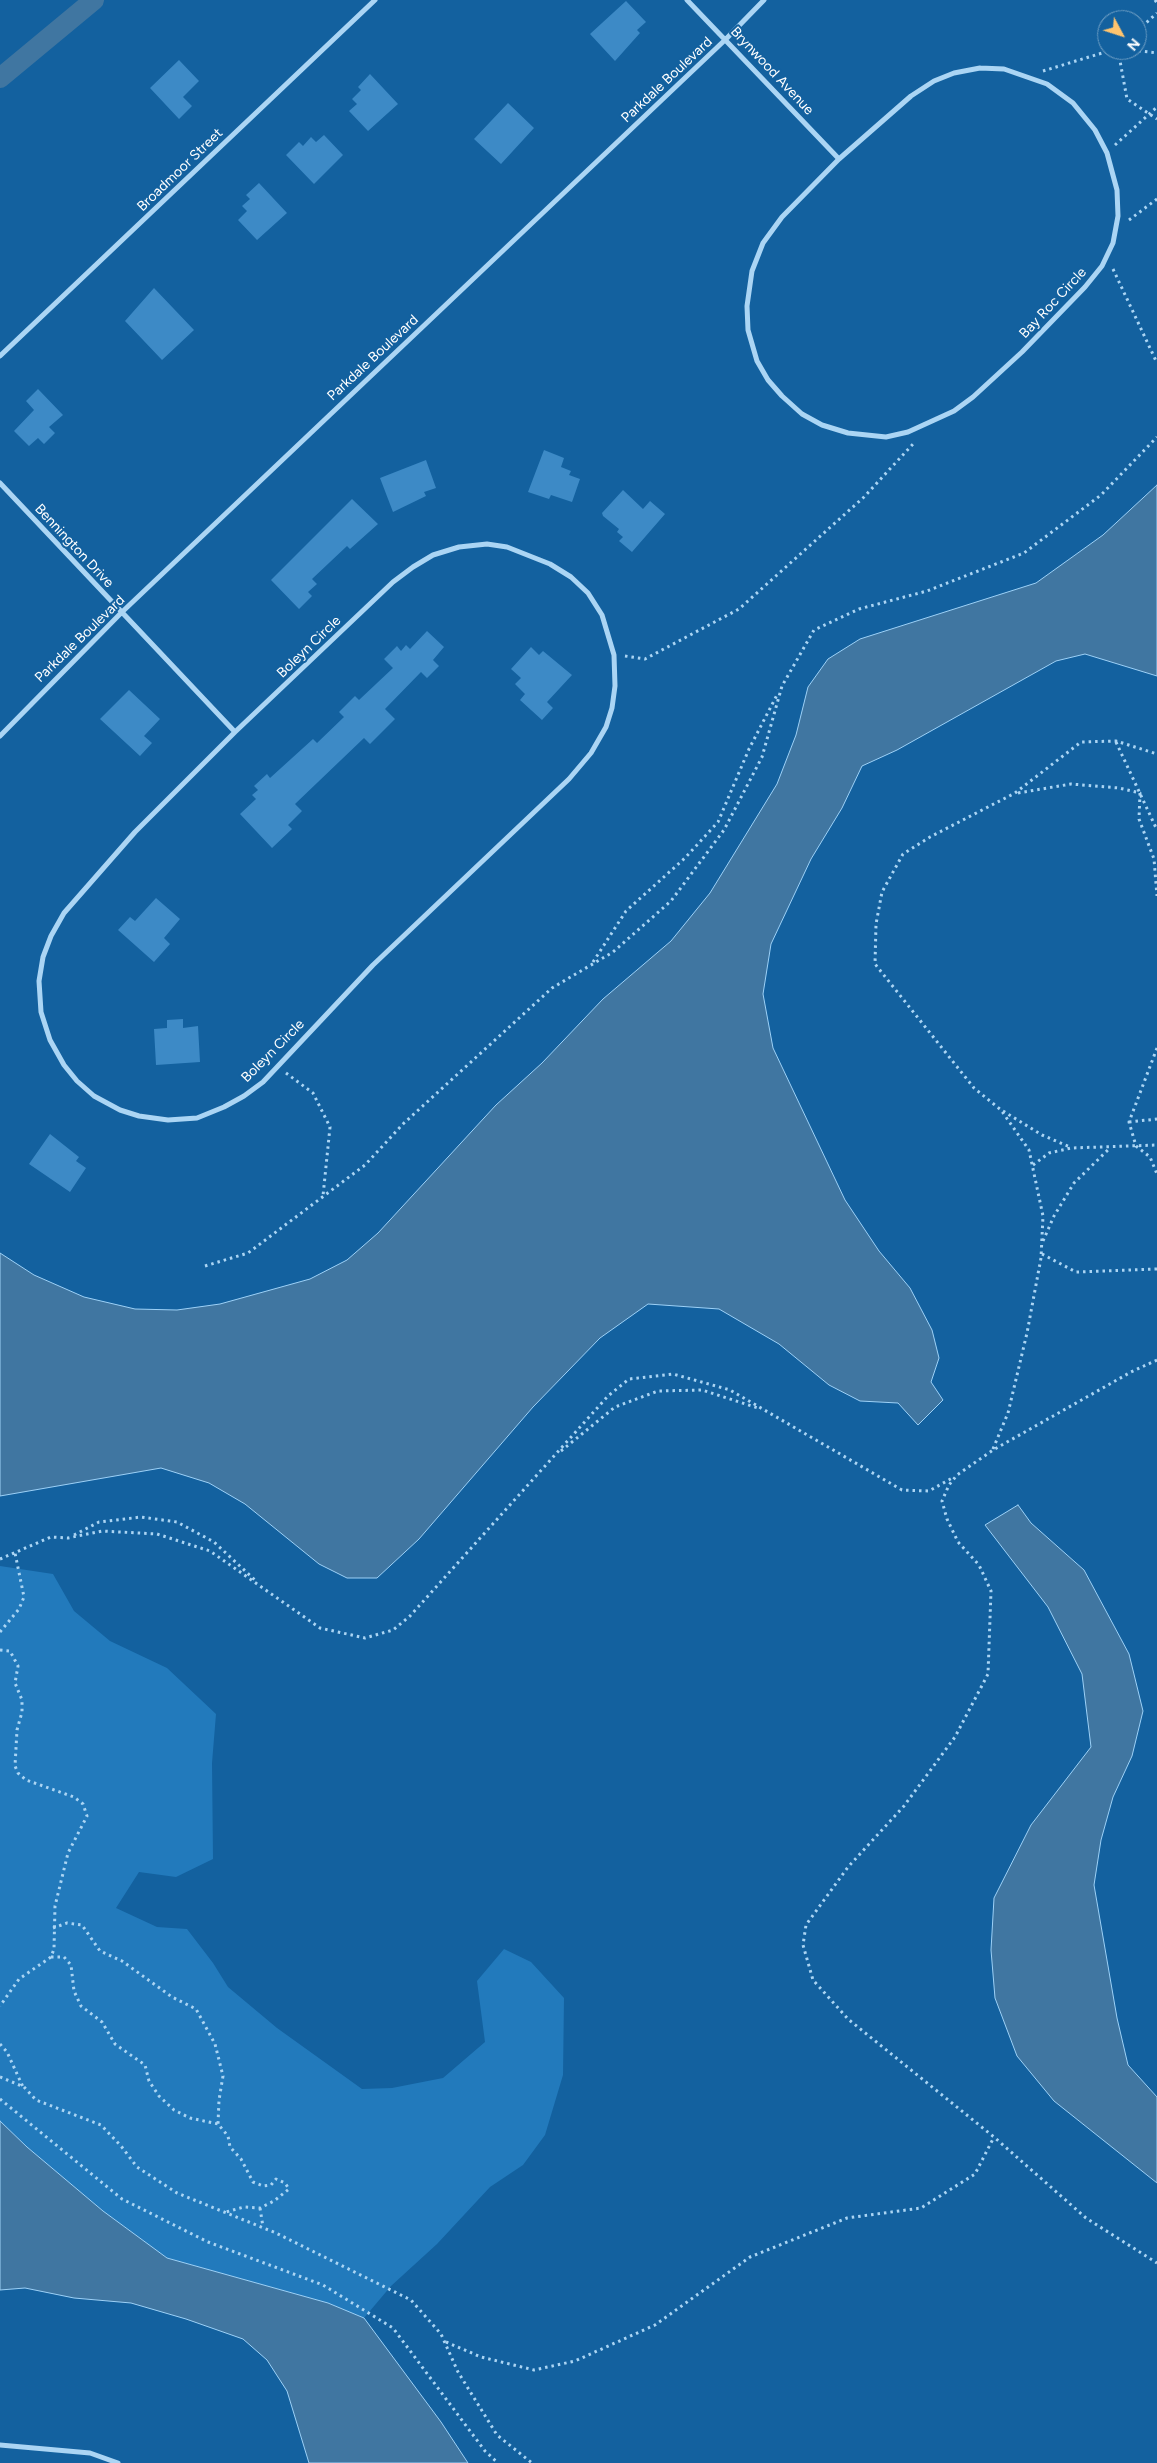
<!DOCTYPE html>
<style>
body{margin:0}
#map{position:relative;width:1157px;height:2463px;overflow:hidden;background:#13619f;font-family:Figtree,sans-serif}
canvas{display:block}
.north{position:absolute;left:1097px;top:10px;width:50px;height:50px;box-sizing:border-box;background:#13619f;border:1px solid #71a0c5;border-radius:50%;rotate:130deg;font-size:14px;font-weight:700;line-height:20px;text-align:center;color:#fff}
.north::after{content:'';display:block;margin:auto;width:18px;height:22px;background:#ffc46e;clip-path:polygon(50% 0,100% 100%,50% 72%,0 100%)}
</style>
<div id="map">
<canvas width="1157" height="2463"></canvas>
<div class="north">N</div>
</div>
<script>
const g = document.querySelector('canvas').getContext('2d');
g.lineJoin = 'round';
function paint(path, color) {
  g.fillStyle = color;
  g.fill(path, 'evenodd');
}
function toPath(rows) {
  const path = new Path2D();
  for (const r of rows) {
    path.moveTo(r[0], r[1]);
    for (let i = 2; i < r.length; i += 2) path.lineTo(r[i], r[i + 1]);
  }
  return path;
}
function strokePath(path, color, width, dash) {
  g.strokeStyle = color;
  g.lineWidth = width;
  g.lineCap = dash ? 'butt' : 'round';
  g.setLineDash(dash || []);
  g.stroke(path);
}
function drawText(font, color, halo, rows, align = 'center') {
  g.font = font + ' Figtree,sans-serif';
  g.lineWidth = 4;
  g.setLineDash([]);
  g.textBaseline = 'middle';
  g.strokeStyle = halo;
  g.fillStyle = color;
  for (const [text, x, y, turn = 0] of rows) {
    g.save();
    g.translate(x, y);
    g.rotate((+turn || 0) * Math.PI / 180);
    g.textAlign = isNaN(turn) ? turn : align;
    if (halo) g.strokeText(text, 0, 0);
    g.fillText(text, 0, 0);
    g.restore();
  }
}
const green = toPath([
 [0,1566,53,1574,74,1611,110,1641,167,1668,216,1714,212,1763,213,1859,176,1877,139,1872,116,1908,157,1927,187,1929,213,1963,228,1987,277,2028,362,2089,392,2088,443,2078,485,2042,477,1981,504,1949,531,1962,564,1998,563,2075,545,2135,523,2165,490,2187,437,2244,391,2286,364,2318,328,2303,167,2258,103,2211,27,2147,0,2121]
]);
const water = toPath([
 [1157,485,1157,676,1085,654,1056,661,897,750,862,766,842,808,811,859,771,944,763,994,773,1048,845,1200,879,1251,910,1288,932,1330,939,1358,931,1382,943,1400,918,1425,898,1403,860,1401,829,1385,779,1344,719,1309,648,1304,600,1338,533,1407,419,1539,377,1578,347,1578,319,1564,245,1504,209,1483,161,1468,0,1496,0,1253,34,1275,84,1297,135,1309,177,1310,220,1304,310,1279,347,1260,378,1233,496,1105,542,1063,603,999,671,941,710,893,777,784,796,735,808,687,828,659,860,639,1036,583,1103,535,1157,485],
 [1018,1505,1031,1523,1084,1570,1129,1654,1143,1711,1132,1756,1113,1797,1101,1840,1094,1885,1117,2018,1128,2065,1157,2097,1157,2183,1054,2101,1017,2056,995,1998,991,1950,994,1898,1031,1825,1091,1747,1082,1674,1048,1607,985,1525,1018,1505],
 [0,2121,27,2147,103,2211,167,2258,328,2303,364,2318,441,2422,468,2463,309,2463,287,2391,267,2360,243,2339,186,2319,131,2303,74,2298,25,2288,0,2290,0,2121]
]);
const canal = toPath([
 [0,78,94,0]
]);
const building = toPath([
 [626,1,646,22,637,30,640,33,615,61,590,34],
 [179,60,199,81,183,97,192,106,179,119,150,88],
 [370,74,398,104,368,131,349,111,357,104,352,99,361,90,358,87],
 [508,103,534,128,501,164,474,139],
 [324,135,343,155,314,184,286,155,299,142,303,146,311,137,316,142],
 [259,183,287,213,257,240,238,220,247,211,242,206,250,199,246,195],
 [154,288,194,330,162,360,125,321],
 [38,389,63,415,49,427,55,433,44,444,38,438,29,446,14,431,34,410,26,401],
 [544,450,564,458,561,467,571,471,569,475,580,479,572,502,551,495,549,499,528,492],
 [426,460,436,488,424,492,426,496,393,512,380,478],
 [623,490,643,509,650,501,665,514,632,552,619,541,623,537,617,532,619,529,603,516,602,513],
 [352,499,378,524,350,549,347,546,312,579,317,584,308,592,312,596,299,609,271,580],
 [427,631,444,647,433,660,439,666,427,678,421,672,385,709,395,719,370,744,364,738,295,804,302,811,288,825,292,829,272,848,240,814,256,799,252,795,258,790,254,786,267,774,270,778,313,739,317,743,344,717,339,712,355,696,359,700,393,668,384,659,397,646,401,651,406,645,410,649],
 [531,647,539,655,543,651,572,675,547,702,553,708,542,720,520,700,525,694,515,684,521,678,511,669],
 [129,690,160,719,144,736,152,743,140,756,100,719],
 [156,898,180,919,164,938,170,944,154,962,118,930,130,917,135,921],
 [183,1019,183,1028,198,1026,200,1062,156,1065,154,1029,167,1028,167,1020],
 [50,1134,79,1157,76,1161,86,1168,70,1192,29,1164]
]);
const path = toPath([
 [1155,0,1157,3],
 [1137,31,1157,13],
 [1118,50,1127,99,1157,119],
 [1132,50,1157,53],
 [1043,71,1112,50],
 [1115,145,1157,107],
 [1129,220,1157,199],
 [1113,269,1157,363],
 [625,656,645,659,739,609,864,497,913,444],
 [1116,742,1157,830],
 [1018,793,1071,784,1119,788,1140,793,1139,819,1154,859,1157,896],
 [593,962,626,911,685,858,718,822,749,749,778,693],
 [1157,1048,1129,1122,1136,1146,1150,1157,1157,1174],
 [286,1073,313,1093,330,1127,323,1196],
 [1003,1111,1042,1135,1070,1147],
 [1129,1122,1157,1119],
 [1033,1165,1049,1153,1071,1148,1157,1145],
 [1043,1241,1054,1216,1074,1183,1110,1148],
 [1042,1254,1076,1272,1157,1269],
 [205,1266,248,1253,365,1165,403,1124,552,988,613,952,671,901,724,830,762,757,782,686,814,630,859,609,927,591,1024,553,1101,495,1157,437],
 [1157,1360,1131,1372,993,1450,957,1475,949,1485,942,1501,947,1519,958,1542,979,1565,991,1591,988,1674,955,1737,904,1806,848,1867,806,1925,803,1945,813,1980,848,2019,994,2137,1086,2218,1157,2263],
 [993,1449,1008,1413,1027,1333,1041,1258,1043,1216,1029,1150,1001,1110,974,1088,875,964,876,924,882,892,903,854,930,837,1015,793,1081,742,1116,741,1157,754],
 [561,1451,615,1407,658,1391,702,1390,758,1408],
 [74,1535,99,1522,141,1517,177,1522,214,1542,256,1581],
 [0,1559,51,1537,68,1538,102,1531,157,1534,210,1551,320,1628,365,1638,393,1630,410,1616,608,1396,629,1379,673,1374,730,1390,902,1490,929,1491,954,1477],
 [0,1632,19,1609,24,1597,15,1553],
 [0,1650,10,1651,18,1666,15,1683,22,1700,22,1712,17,1730,15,1766,18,1773,26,1780,74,1797,83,1804,87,1816,68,1853,55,1906,54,1949,51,1957,19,1979,0,2006],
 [53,1928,67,1923,82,1925,100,1951,122,1961,172,1997,196,2009,215,2044,223,2076,219,2100,218,2124],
 [51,1957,64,1957,71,1965,74,1991,81,2006,102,2022,115,2044,145,2065,149,2081,159,2096,174,2110,190,2118,218,2124,228,2136,230,2147,241,2159,253,2182,263,2186,271,2185,276,2179,285,2183,289,2189,274,2201,260,2208,244,2207,226,2212],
 [0,2044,7,2052,23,2087],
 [0,2077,24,2087,36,2100,101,2125,121,2146,137,2167,177,2193,276,2233,411,2300,441,2334,458,2372,497,2435,532,2463],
 [0,2099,122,2199,208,2242,323,2285,393,2328,485,2451,498,2463],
 [260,2208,263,2227],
 [446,2342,481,2357,534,2370,575,2361,655,2325,750,2257,847,2218,921,2208,975,2174,994,2137]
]);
const street = toPath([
 [687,0,839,159],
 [980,68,1004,69,1047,84,1073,103,1095,130,1107,153,1117,190,1118,216,1113,243,1102,266,1085,287,1022,352,973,397,954,411,908,432,886,437,848,433,822,425,802,414,782,396,768,380,757,361,748,330,747,306,752,271,763,243,782,217,839,159,911,96,934,81,954,73,980,68],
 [0,356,375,0],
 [0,483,235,732],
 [487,544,507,547,550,564,571,577,588,593,602,615,614,655,615,686,612,708,606,727,591,753,569,779,373,965,263,1082,244,1096,224,1107,197,1118,168,1120,139,1116,120,1110,94,1096,77,1081,64,1065,50,1040,41,1012,39,981,43,957,51,936,64,913,135,832,235,732,393,582,413,567,433,555,459,547,487,544],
 [0,736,121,613,726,39,764,0],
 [0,2445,90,2453,118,2463]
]);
const streetNames = [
 ["Brynwood Avenue",772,71,47],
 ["Parkdale Boulevard",667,80,-43],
 ["Broadmoor Street",180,170,-44],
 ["Bay Roc Circle",1053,303,-47],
 ["Parkdale Boulevard",373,358,-43],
 ["Bennington Drive",74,546,47],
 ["Parkdale Boulevard",80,639,-44],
 ["Boleyn Circle",309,647,-44],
 ["Boleyn Circle",273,1051,-45]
];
paint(green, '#227abc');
paint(water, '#4076a1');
strokePath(water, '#9dd1f7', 1);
strokePath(canal, '#4076a1', 20);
paint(building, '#3d8ac6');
strokePath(path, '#abd5f4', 3, [2.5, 4]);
strokePath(street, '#abd5f4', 5);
drawText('14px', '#fff', '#13619f', streetNames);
</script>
